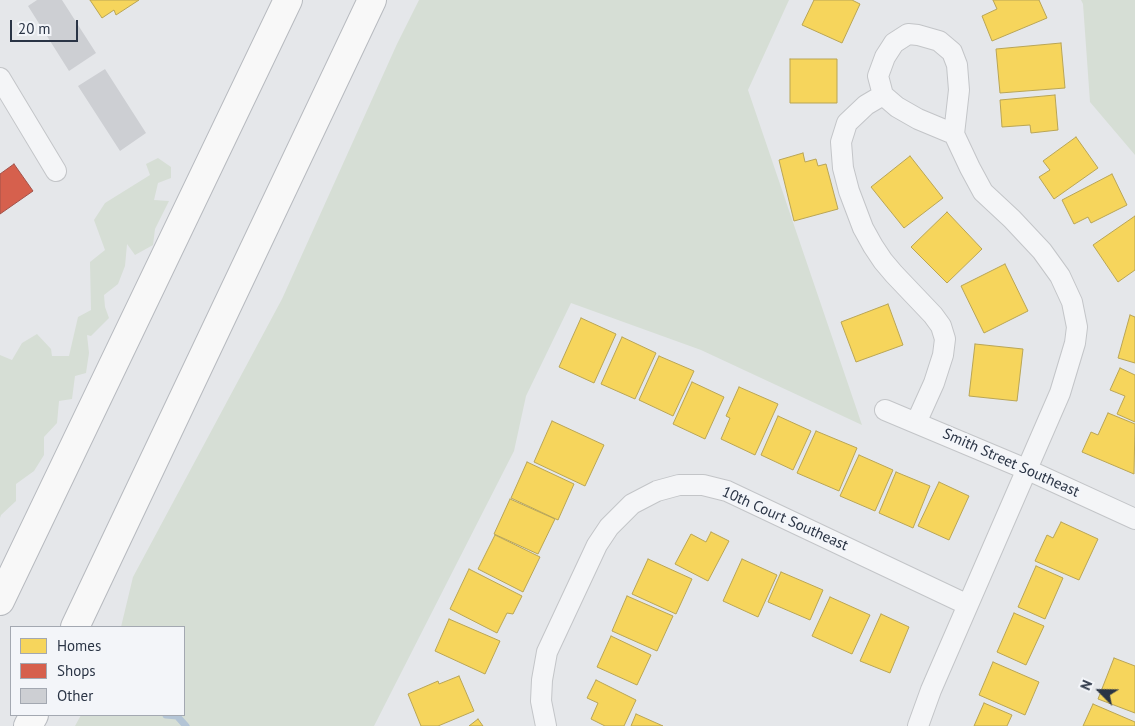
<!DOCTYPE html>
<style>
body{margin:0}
#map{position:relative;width:1135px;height:726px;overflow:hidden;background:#e5e7ea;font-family:"PT Sans",sans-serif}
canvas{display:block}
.legend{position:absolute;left:10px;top:626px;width:175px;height:90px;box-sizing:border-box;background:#f3f5f9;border:1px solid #a3a8b1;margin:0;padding:6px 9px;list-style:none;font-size:15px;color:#2a3445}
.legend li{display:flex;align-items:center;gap:10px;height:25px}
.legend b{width:25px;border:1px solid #a3a8b1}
.north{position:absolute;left:1075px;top:666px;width:50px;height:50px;-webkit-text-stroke:4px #f3f5f9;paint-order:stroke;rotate:293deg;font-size:14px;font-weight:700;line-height:20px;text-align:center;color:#2a3445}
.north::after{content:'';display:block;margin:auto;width:18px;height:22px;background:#2a3445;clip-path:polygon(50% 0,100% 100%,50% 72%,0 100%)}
.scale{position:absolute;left:10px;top:20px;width:68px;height:22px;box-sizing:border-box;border:2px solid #2a3445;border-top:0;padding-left:6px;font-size:15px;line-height:18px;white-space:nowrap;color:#2a3445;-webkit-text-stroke:4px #f3f5f9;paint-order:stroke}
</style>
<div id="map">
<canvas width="1135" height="726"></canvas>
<ul class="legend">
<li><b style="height:14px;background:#f6d55c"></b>Homes</li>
<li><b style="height:14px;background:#d6604d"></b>Shops</li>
<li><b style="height:14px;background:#cdcfd3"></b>Other</li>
</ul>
<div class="north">N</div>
<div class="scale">20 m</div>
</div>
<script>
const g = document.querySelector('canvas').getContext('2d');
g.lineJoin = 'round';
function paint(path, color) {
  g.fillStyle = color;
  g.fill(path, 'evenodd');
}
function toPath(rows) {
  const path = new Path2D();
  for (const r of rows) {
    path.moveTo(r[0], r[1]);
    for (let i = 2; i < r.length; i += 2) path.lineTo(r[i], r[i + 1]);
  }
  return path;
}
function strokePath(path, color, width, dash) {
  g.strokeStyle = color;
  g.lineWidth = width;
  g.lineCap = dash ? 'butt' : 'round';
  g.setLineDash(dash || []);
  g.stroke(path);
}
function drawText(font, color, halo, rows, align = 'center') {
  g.font = font + ' "PT Sans",sans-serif';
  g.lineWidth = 5;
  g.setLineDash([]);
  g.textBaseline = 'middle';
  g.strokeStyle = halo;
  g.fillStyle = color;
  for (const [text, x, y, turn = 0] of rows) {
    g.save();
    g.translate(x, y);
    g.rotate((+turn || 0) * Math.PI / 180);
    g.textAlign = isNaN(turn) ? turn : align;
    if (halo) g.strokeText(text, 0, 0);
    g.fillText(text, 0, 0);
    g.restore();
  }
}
const green = toPath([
 [419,0,789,0,748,90,862,425,701,350,571,303,526,396,514,451,374,726,75,726,81,715,184,715,184,627,121,627,133,577,282,299,397,44],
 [1081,0,1135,0,1135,155,1090,102,1083,4],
 [158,158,171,167,171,178,158,183,154,200,169,201,155,229,153,245,135,255,127,244,125,266,118,284,104,295,105,307,109,318,91,336,87,335,89,353,86,373,75,376,72,399,59,401,57,423,44,437,44,455,34,471,16,484,16,501,1,515,0,518,0,355,12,360,22,343,37,334,51,349,52,356,69,356,78,317,91,310,90,262,105,250,94,220,105,203,150,175,146,164]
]);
const homes = toPath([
 [90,0,139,0,116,15,114,10,102,18,90,0],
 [814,0,852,0,860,4,842,43,802,25,814,0],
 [993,0,1039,0,1047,18,992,41,982,16,997,9,993,0],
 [1061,43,1065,88,1000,93,996,49,1061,43],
 [790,59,837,59,837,103,790,103,790,59],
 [1055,95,1058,130,1031,133,1030,125,1002,127,1000,100,1055,95],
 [1076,137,1098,168,1054,199,1039,177,1050,170,1043,161,1076,137],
 [803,153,805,162,816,159,818,166,826,164,838,209,794,221,779,160,803,153],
 [910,156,943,198,904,228,871,187,910,156],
 [1112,174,1127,205,1091,223,1088,217,1074,224,1062,200,1112,174],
 [947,212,982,249,947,283,911,247,947,212],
 [1135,216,1135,270,1118,282,1093,245,1135,216],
 [1005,264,1028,311,984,333,961,286,1005,264],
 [888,304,903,345,856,362,841,322,888,304],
 [1130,315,1135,317,1135,363,1118,358,1130,315],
 [581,318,616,334,594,383,559,367,581,318],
 [622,337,656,353,635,399,601,384,622,337],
 [975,344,1023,349,1017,401,969,396,975,344],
 [659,356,694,371,673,416,639,400,659,356],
 [1120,368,1135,375,1135,422,1117,414,1125,396,1110,390,1120,368],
 [692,382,724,397,705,439,673,424,692,382],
 [739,387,778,404,755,455,721,439,730,418,726,416,739,387],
 [1108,413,1135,424,1134,474,1082,452,1091,432,1098,435,1108,413],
 [778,416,811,431,793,470,761,455,778,416],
 [552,421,604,445,585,486,534,462,552,421],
 [816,431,857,448,839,491,797,473,816,431],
 [859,455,893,470,875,511,840,496,859,455],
 [527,462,574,484,558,520,511,498,527,462],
 [896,472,930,486,913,528,879,513,896,472],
 [939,482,969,496,949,540,918,526,939,482],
 [510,499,555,519,538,554,494,534,510,499],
 [1061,522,1098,539,1079,580,1035,561,1047,535,1053,538,1061,522],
 [711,532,729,541,708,581,675,564,691,534,706,542,711,532],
 [495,535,540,557,523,592,478,569,495,535],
 [648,559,692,579,676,614,632,594,648,559],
 [742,559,777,575,758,617,723,601,742,559],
 [1036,566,1063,578,1045,619,1018,607,1036,566],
 [469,569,522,596,513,614,507,613,497,633,450,609,469,569],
 [781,572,823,590,810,620,768,602,781,572],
 [627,596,673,616,657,651,612,631,627,596],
 [830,597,870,615,852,654,812,636,830,597],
 [1014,613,1044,626,1026,665,997,652,1014,613],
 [881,614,909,627,890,673,860,661,881,614],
 [449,619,500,641,485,674,435,651,449,619],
 [611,636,651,655,637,685,597,667,611,636],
 [1114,658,1135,666,1135,713,1098,699,1114,658],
 [993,662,1039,682,1025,715,979,695,993,662],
 [459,676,474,711,438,726,421,726,408,694,438,681,439,684,459,676],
 [596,680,636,700,624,726,605,726,591,719,598,703,587,698,596,680],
 [984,703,1012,715,1007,726,974,726,984,703],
 [1093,704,1135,722,1135,726,1083,726,1093,704],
 [636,714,663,726,631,726,636,714],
 [478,719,483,726,469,726,478,719]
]);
const shops = toPath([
 [14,164,33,191,0,214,0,174,14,164]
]);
const stream = toPath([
 [166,715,177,716,186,726]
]);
const building = toPath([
 [37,0,62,0,96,53,69,71,28,6],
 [105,69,146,133,120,151,78,86]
]);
const minor = toPath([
 [0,78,56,171],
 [883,95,866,105,847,123,841,142,843,168,849,191,863,228,873,246,883,261,894,274,933,315,941,326,945,339,943,355,934,383,916,423],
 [885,410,1028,470,1135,519],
 [546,726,541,701,542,680,547,652,597,545,609,527,632,504,657,491,679,485,703,485,727,491,968,605],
 [918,726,931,690,1060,393,1075,343,1077,327,1072,302,1060,276,1042,251,1012,219,983,192,970,168,954,134,959,90,957,65,952,52,939,41,918,35,908,34,894,43,885,57,878,76,883,95,897,107,918,119,954,134]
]);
const motorway = toPath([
 [0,601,288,0],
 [75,627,372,0],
 [28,726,34,715]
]);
const streetNames = [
 ["Smith Street Southeast",1011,463,24],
 ["10th Court Southeast",785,519,24]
];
paint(green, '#d6ded5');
paint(homes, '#f6d55c');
strokePath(homes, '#b9a555', 1);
paint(shops, '#d6604d');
strokePath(shops, '#a2534b', 1);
strokePath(stream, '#b3c4d5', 7);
paint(building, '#cdcfd3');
strokePath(minor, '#c3c5c8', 22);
strokePath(motorway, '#b7babf', 30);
strokePath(minor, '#f4f5f7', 20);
strokePath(motorway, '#f8f8f8', 28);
drawText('15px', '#2a3445', '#f3f5f9', streetNames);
</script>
